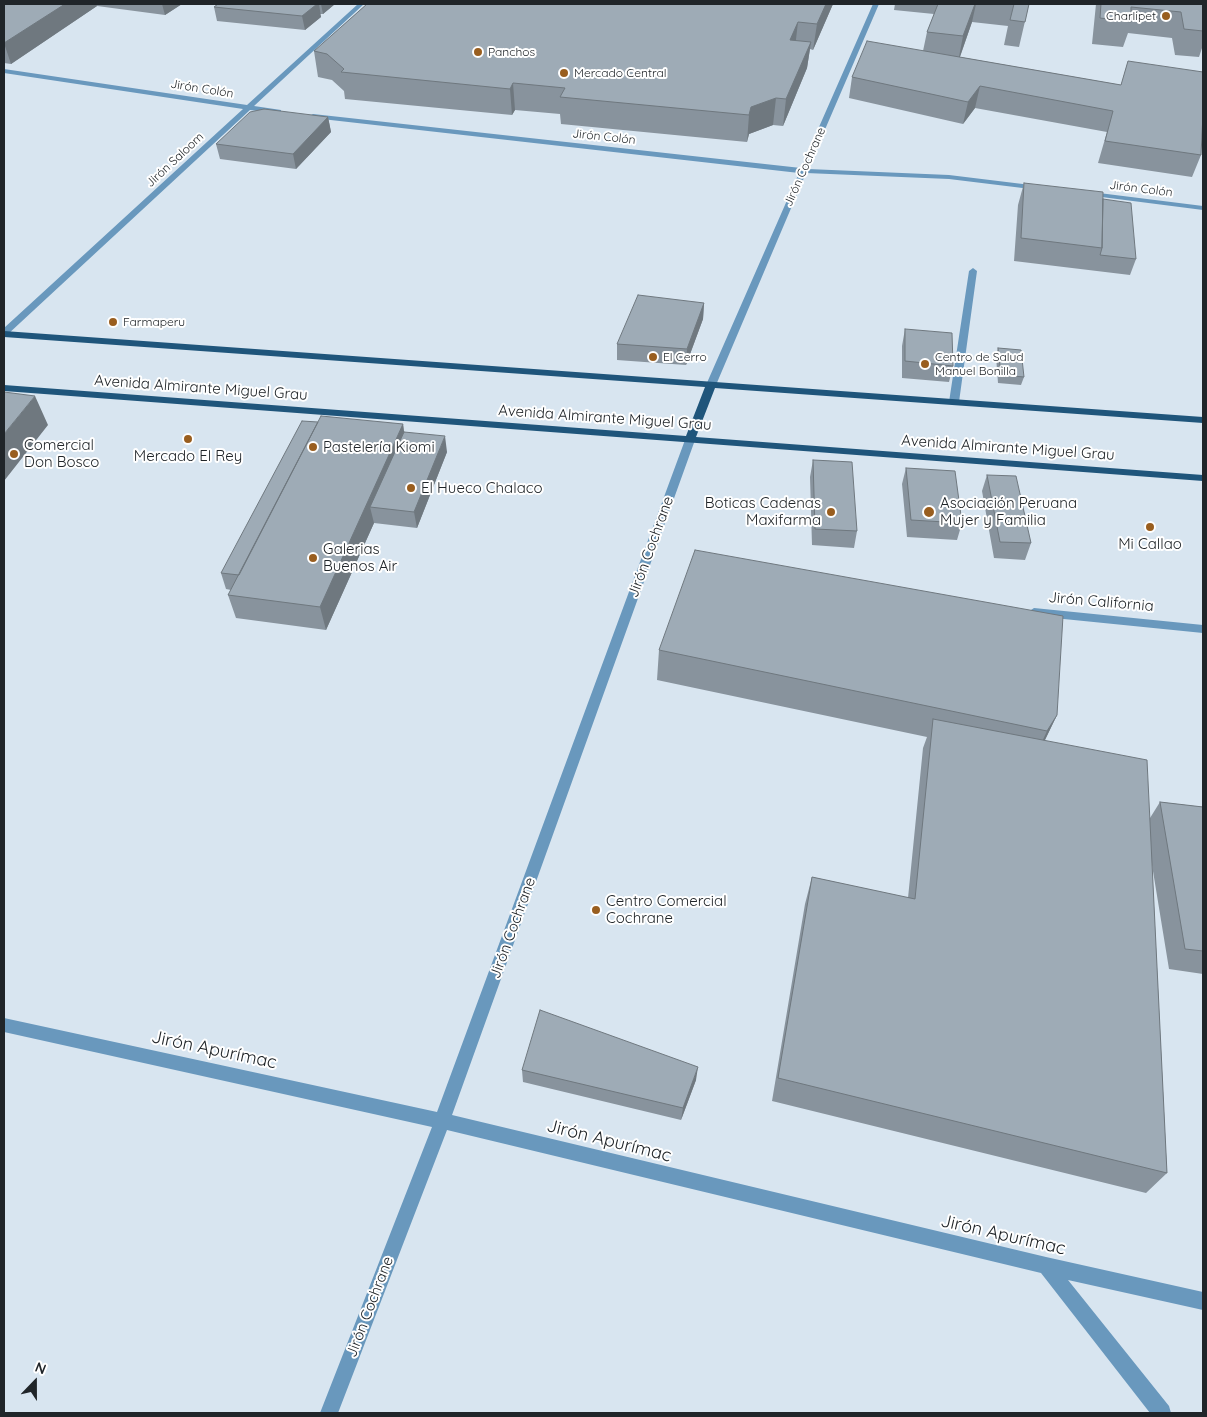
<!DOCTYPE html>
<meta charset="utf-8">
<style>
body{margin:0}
#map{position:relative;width:1207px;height:1417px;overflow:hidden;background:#d8e5f0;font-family:Quicksand,sans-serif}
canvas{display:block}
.frame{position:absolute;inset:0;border:5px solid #202529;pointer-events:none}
.north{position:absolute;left:10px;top:1357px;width:50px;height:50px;-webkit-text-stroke:4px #fff;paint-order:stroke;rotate:22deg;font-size:14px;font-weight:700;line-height:20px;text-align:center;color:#202529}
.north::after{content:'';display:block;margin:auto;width:18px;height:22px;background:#202529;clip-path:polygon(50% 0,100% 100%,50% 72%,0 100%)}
</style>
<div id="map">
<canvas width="1207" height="1417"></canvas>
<div class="frame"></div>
<div class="north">N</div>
</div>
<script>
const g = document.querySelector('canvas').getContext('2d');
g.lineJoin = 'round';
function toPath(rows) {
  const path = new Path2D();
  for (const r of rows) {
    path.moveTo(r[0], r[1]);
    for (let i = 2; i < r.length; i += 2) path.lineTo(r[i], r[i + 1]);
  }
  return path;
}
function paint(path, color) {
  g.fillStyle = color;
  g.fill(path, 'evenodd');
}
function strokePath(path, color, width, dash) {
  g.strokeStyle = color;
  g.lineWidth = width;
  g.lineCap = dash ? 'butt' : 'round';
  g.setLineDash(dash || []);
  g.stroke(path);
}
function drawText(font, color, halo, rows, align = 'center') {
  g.font = font + ' Quicksand,sans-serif';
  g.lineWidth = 4;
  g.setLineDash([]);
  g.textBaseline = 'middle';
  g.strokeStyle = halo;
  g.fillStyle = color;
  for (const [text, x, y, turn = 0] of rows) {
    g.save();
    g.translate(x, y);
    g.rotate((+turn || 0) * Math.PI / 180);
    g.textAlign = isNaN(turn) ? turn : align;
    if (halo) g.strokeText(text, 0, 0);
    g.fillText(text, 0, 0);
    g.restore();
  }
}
const minor = toPath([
 [358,4,364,4,254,106,281,110,281,114,250,110,7,335,4,336,4,328,243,109,4,73,4,69,247,105,358,4],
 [873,4,879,4,808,169,949,175,1039,186,1043,188,1039,190,949,179,806,173,716,385,711,388,706,385,799,173,313,118,309,116,313,114,801,168,873,4],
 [1083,191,1203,206,1203,210,1086,195,1082,193,1083,191],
 [973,268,977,271,959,402,954,405,949,402,969,271,973,268],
 [690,437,695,440,452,1115,1046,1257,1203,1292,1203,1310,1068,1280,1169,1406,1171,1413,1150,1413,1041,1273,447,1130,338,1413,320,1413,432,1127,4,1032,4,1018,437,1112,685,440,690,437],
 [1034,608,1203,625,1203,633,1034,616,1028,612,1034,608]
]);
const major = toPath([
 [4,331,1203,417,1203,423,715,388,696,437,1203,475,1203,481,4,391,4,385,686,436,705,387,4,337,4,331]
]);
const wall = toPath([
 [4,4,182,4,165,15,97,6,11,64,4,63],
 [218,4,335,4,323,14,320,14,321,17,305,30,217,21,214,7],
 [367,4,833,4,813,50,810,49,807,68,783,126,773,125,749,134,747,142,561,124,560,114,515,110,512,115,345,99,344,91,332,80,318,77,314,51],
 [895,4,1029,4,1019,47,1004,45,1008,26,972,22,960,57,1121,85,1128,61,1201,155,1192,177,1098,163,1107,132,975,108,963,124,849,98,852,77,923,51,927,32,934,14,894,10],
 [1096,4,1203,4,1203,45,1199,57,1175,55,1172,38,1128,33,1123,47,1092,44],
 [328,117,331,132,296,169,220,159,216,144],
 [1024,183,1103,199,1136,259,1130,275,1014,261,1018,205],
 [704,303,703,319,686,365,617,360,617,344],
 [905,329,953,366,949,382,902,378,902,346],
 [998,348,1024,377,1021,385,998,383,996,356],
 [318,422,403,424,404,432,447,452,417,528,374,523,326,630,236,618,228,595,231,590,226,589,221,573],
 [813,460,857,531,854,548,812,545,810,477],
 [906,468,962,523,957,540,907,537,902,484],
 [987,475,1031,543,1025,560,994,558,982,491],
 [659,650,1057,715,1045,740,1150,818,1160,802,1203,807,1203,974,1169,969,1152,865,1167,1173,1146,1193,772,1101,805,904,812,877,908,898,923,748,927,737,657,680],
 [522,1070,696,1080,681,1120,523,1082]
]);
const shadedWall = toPath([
 [65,4,96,4,97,6,11,64,4,43],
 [162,4,182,4,165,15],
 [317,4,319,4,321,17,305,30,302,16],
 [321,4,335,4,323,14],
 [826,4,833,4,813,50,817,24],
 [975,4,976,4,972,22,958,62,963,36],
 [798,22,795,48,790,40],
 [811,42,807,68,783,126,786,99],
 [513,83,515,110,512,115,510,89],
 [980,86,975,108,963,124,968,102],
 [776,98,773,125,749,134,747,142,749,115,751,107],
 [328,117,331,132,296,169,293,154],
 [704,303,703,319,686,365,687,349],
 [35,396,48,425,4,481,4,434],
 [403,424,406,448,370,507,374,523,326,630,320,607],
 [445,436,447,452,417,528,414,512],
 [1057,715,1043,744,1034,759,1047,731],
 [698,1067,696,1080,681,1120,683,1108]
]);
const building = toPath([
 [4,4,65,4,4,43,4,4],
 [218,4,317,4,302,16,214,7,218,4],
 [367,4,826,4,817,24,798,22,790,40,811,42,786,99,776,98,751,107,749,115,560,97,565,88,513,83,510,89,341,72,344,69,327,54,314,51,367,4],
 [938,4,975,4,963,36,927,32,938,4],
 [1014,4,1029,4,1025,22,1010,20,1014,4],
 [1101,4,1203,4,1203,31,1184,29,1181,12,1131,7,1131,22,1100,18,1101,4],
 [867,41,1121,85,1128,61,1203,72,1203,114,1201,155,1105,141,1113,111,980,86,968,102,852,77,867,41],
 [264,109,328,117,293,154,216,144,250,112,264,109],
 [1024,183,1103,192,1102,248,1021,238,1024,183],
 [1103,199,1131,203,1136,259,1100,255,1102,248,1103,199],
 [638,295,704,303,687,349,617,344,638,295],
 [905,329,952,333,953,366,905,361,905,329],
 [998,348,1021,350,1024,377,1001,375,998,348],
 [4,392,35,396,4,434,4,392],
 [321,416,403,424,320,607,228,595,321,416],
 [302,421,318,422,239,575,221,573,302,421],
 [404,432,445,436,414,512,370,507,404,432],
 [813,460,852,462,857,531,815,529,813,460],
 [906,468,955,471,962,523,911,520,906,468],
 [987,475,1016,476,1031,543,1000,542,987,475],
 [695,550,1063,616,1057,715,1047,731,659,650,695,550],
 [933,719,1147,760,1167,1173,778,1078,812,877,915,899,933,719],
 [1160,802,1203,807,1203,951,1185,949,1160,802],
 [540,1010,698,1067,683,1108,522,1070,540,1010]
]);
const markers = [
 [1166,16,5,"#995e1f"],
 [478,52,5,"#995e1f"],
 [564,73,5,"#995e1f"],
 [113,322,5,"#995e1f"],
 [653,357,5,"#995e1f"],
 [925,364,5,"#995e1f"],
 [188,439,5,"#995e1f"],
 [313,447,5,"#995e1f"],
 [14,454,5,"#995e1f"],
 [411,488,5,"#995e1f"],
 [831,512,5,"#995e1f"],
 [929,512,6,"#995e1f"],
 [1150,527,5,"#995e1f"],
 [313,558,5,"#995e1f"],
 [596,910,5,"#995e1f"]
];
const farPoinames = [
 ["Charlipet",1156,16,"right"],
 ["Panchos",488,52],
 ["Mercado Central",574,73],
 ["Farmaperu",123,322],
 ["El Cerro",663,357],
 ["Centro de Salud",935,357],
 ["Manuel Bonilla",935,371]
];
const farStreetnames = [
 ["Jirón Colón",202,89,9],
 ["Jirón Colón",604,137,6],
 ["Jirón Saloom",175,160,-43],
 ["Jirón Cochrane",805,167,-66],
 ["Jirón Colón",1141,189,7]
];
const streetNames = [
 ["Avenida Almirante Miguel Grau",201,388,4],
 ["Avenida Almirante Miguel Grau",605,418,4],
 ["Avenida Almirante Miguel Grau",1008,448,4],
 ["Jirón Cochrane",651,547,-70],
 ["Jirón California",1101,602,5],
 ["Jirón Cochrane",513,928,-70],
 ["Jirón Cochrane",370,1307,-69]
];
const poiNames = [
 ["Comercial",24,445],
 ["Don Bosco",24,462],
 ["Pastelería Kiomi",323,447],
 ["Mercado El Rey",188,456,"center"],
 ["El Hueco Chalaco",421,488],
 ["Boticas Cadenas",821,503,"right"],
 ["Maxifarma",821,520,"right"],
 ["Asociación Peruana",940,503],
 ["Mujer y Familia",940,520],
 ["Mi Callao",1150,544,"center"],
 ["Galerias",323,549],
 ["Buenos Air",323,566],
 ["Centro Comercial",606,901],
 ["Cochrane",606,918]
];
const nearStreetnames = [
 ["Jirón Apurímac",214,1050,12],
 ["Jirón Apurímac",609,1141,14],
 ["Jirón Apurímac",1003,1235,13]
];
paint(minor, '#6998bd');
paint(major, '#1f557b');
paint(wall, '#88939d');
paint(shadedWall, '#6f787f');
paint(building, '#9eabb6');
strokePath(building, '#6f787f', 1);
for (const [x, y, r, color] of markers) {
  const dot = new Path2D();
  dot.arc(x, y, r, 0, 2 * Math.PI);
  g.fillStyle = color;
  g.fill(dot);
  strokePath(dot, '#fff', 2);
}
drawText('12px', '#202529', '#fff', farPoinames, 'left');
drawText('12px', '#202529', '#fff', farStreetnames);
drawText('15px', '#202529', '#fff', streetNames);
drawText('15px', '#202529', '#fff', poiNames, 'left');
drawText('18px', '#202529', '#fff', nearStreetnames);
</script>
